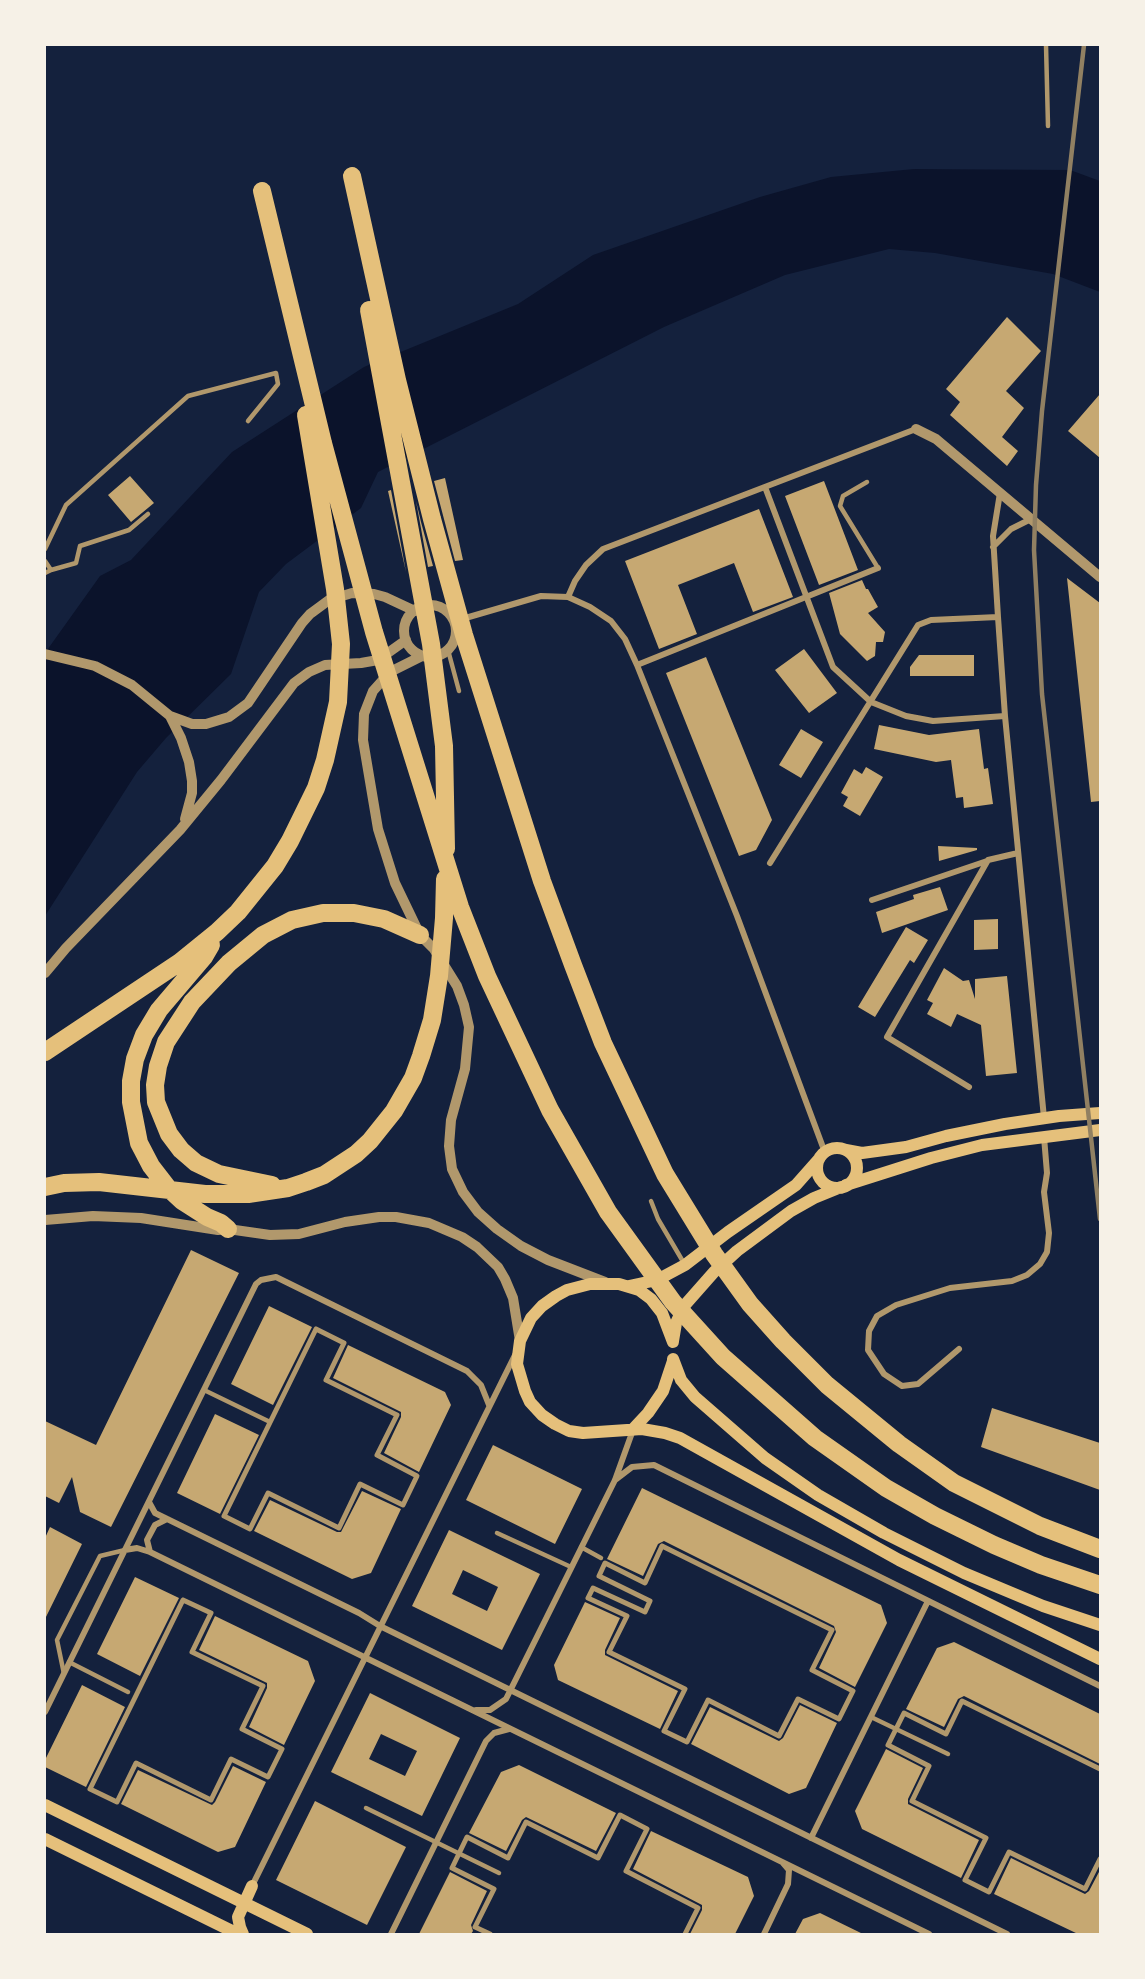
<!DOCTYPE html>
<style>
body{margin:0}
#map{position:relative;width:1145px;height:1979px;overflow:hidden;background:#14213d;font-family:Manrope,sans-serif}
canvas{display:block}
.frame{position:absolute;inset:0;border:46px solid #f6f1e7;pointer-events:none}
</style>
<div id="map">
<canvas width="1145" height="1979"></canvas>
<div class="frame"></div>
</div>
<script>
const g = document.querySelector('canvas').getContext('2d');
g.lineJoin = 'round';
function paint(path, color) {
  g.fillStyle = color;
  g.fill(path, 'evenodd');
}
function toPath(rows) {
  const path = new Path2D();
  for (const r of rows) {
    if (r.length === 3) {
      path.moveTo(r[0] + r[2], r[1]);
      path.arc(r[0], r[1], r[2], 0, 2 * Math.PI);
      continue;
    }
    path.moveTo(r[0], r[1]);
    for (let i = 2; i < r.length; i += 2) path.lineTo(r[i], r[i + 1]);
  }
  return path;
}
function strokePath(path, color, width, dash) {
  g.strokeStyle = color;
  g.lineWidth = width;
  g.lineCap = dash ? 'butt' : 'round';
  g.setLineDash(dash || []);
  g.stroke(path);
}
const water = toPath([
 [914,169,1070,170,1100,181,1100,292,1053,274,935,253,889,249,785,275,664,327,378,472,361,508,286,564,259,592,231,674,166,738,137,772,45,916,45,653,100,576,131,560,232,452,364,367,518,304,593,255,760,197,831,177]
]);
const building = toPath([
 [1007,317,1041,351,1006,391,1024,408,1002,437,1018,451,1007,466,950,415,960,402,946,389],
 [1100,394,1100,458,1068,431],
 [130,476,154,503,131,522,108,495],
 [445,478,463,560,455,561,434,481],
 [824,481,858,570,819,585,785,496],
 [391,490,406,572,388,491],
 [416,501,421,522,433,566,428,567],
 [759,509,793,597,753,612,734,563,678,585,697,634,659,649,625,561],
 [1067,578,1100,603,1100,801,1091,802],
 [862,580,866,589,868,589,878,607,868,613,885,632,883,642,876,642,875,656,867,661,840,634,829,593],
 [804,649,837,693,809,713,775,670],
 [919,655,974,655,974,676,910,676,910,667],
 [706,657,772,820,756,850,739,856,666,673],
 [879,725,929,735,979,729,984,769,988,768,993,804,964,808,963,797,956,798,951,760,936,762,874,749],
 [801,729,823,742,801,778,779,765],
 [866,767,883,777,860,816,843,806,848,797,841,793,854,769,862,774],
 [938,846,977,848,977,850,939,861],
 [940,887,948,910,882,933,876,912,914,899,913,895],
 [998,919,998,949,974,950,974,920],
 [906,927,928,940,914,963,910,960,875,1017,858,1007],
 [944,968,963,981,969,980,975,999,975,979,1007,976,1017,1073,986,1076,981,1025,957,1014,951,1027,927,1014,933,1003,927,1000],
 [191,1250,239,1273,111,1527,80,1512,72,1477,59,1503,45,1496,45,1421,96,1445],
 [269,1306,312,1327,273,1405,231,1384],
 [348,1345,445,1392,451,1405,419,1472,384,1453,401,1417,401,1412,333,1378],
 [992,1408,1100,1443,1100,1490,981,1447],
 [215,1414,259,1435,220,1514,177,1493],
 [493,1445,582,1489,555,1544,466,1500],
 [642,1488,881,1605,887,1623,855,1687,819,1668,836,1632,834,1626,664,1541,658,1544,643,1576,607,1559],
 [362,1491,401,1509,371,1573,352,1579,254,1531,270,1500,337,1532,341,1532],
 [50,1527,82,1544,45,1619,45,1538],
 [449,1530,540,1574,502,1650,412,1606],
 [463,1570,498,1587,487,1611,452,1594],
 [135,1577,179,1598,140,1676,97,1654],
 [585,1602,620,1618,605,1650,605,1655,678,1691,660,1729,558,1680,554,1665],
 [215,1616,308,1661,315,1681,284,1745,249,1727,267,1688,267,1683,199,1650],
 [954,1642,1100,1714,1100,1764,964,1696,958,1699,944,1727,906,1709,937,1648],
 [82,1685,125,1707,86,1787,45,1767,45,1760],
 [370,1693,460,1738,422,1816,331,1772],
 [381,1734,417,1751,405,1776,369,1759],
 [800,1705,837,1723,806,1788,789,1794,691,1744,710,1707,779,1741,783,1738],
 [886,1749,923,1768,908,1799,908,1804,979,1840,961,1878,862,1829,855,1811],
 [519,1765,616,1813,596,1851,526,1817,522,1820,506,1851,469,1833,501,1772],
 [233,1766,266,1782,235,1847,218,1852,121,1804,138,1770,212,1805,215,1802],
 [315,1801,406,1847,367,1925,276,1880],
 [651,1831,748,1877,754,1896,735,1934,690,1934,702,1910,702,1905,633,1869],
 [1011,1858,1085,1894,1089,1891,1100,1870,1100,1934,1078,1934,994,1894],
 [450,1872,487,1891,471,1925,473,1931,471,1934,419,1934],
 [820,1913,863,1934,795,1934,803,1919]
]);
const service = toPath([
 [1046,45,1048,126],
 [867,482,843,496,840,506,878,568],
 [45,549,66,505,188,396,276,373,278,384,248,421],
 [45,561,51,570],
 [45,573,51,570,76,563,80,546,129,530,148,514],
 [448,650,459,691],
 [651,1201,658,1219,685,1265],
 [204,1390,268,1421],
 [497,1533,571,1567],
 [581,1547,601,1558],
 [69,1662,128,1692],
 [64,1674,57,1640,100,1556,125,1550],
 [871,1717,948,1754],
 [366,1808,499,1873]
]);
const pedestrian = toPath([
 [316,1329,344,1343,326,1380,397,1415,377,1455,417,1476,403,1505,360,1484,339,1528,268,1493,250,1529,224,1516,316,1329],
 [662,1546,832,1630,812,1670,853,1691,839,1719,798,1699,779,1736,708,1700,687,1742,664,1731,685,1689,609,1652,627,1616,588,1598,593,1588,645,1612,650,1601,599,1576,605,1563,645,1583,662,1546],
 [183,1600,211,1613,192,1652,263,1686,242,1729,282,1749,268,1777,231,1759,211,1800,136,1763,117,1802,90,1789,183,1600],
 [1100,1769,962,1701,946,1734,904,1713,888,1745,929,1766,912,1801,986,1838,965,1880,989,1892,1009,1852,1085,1889,1100,1859],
 [490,1934,475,1927,494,1889,452,1868,467,1837,508,1858,526,1822,598,1858,620,1815,647,1829,626,1871,698,1908,685,1934]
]);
const minor = toPath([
 [765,487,833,667,871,702,906,716,933,721,1005,716],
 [1000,493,993,536,998,617,1005,716,1044,1118],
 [993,547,1011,529,1031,519],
 [568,597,575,581,586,565,603,549,916,429],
 [462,619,541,596,568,597,590,607,611,621,625,639,637,665,737,916,824,1150,828,1150],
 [637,665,878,568],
 [770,863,918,625,931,620,998,617],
 [872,900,987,861],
 [969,1087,887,1037,988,860,1018,853],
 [959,1349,918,1384,902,1386,884,1374,868,1350,869,1331,877,1316,896,1305,950,1288,1012,1281,1027,1275,1040,1264,1047,1252,1049,1233,1044,1192,1047,1173,1044,1137],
 [615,1480,632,1467,654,1465,1100,1686],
 [149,1502,155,1513,359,1613,380,1626,1007,1934],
 [125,1550,137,1548,150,1552,929,1934],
 [150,1552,147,1540,155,1525,167,1519],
 [476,1710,490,1710,506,1699,615,1480,633,1430],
 [45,1712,256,1284,261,1280,276,1277,467,1371,481,1385,489,1405],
 [811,1838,928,1601],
 [252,1886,515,1355],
 [391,1934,486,1741,494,1733,509,1729],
 [764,1934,788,1884,789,1870,783,1863]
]);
const tertiary = toPath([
 [916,429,936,439,1100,577],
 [430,631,26],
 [45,654,95,666,132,685,170,716,192,724,206,724,229,717,248,703,302,623,310,614,329,600,352,593,374,594,385,597,415,611],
 [422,656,390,672,373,691,364,714,363,740,378,829,395,883,420,935,434,949,457,986,464,1005,469,1027,465,1069,451,1120,449,1146,452,1169,463,1192,478,1212,497,1229,521,1246,548,1260,605,1282],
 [170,716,181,738,189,762,192,781,192,793,185,819],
 [45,973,66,948,180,830,221,780,294,683,309,672,325,665,361,663,378,660,406,640],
 [45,1220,93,1216,141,1218,218,1230,228,1229,270,1235,299,1234,345,1222,379,1217,396,1217,429,1223,462,1237,477,1247,498,1267,505,1279,513,1298,520,1341]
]);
const secondary = toPath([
 [837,1168,20],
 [846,1150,862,1153,906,1147,946,1136,1005,1124,1059,1116,1100,1113],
 [846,1185,931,1158,982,1145,1100,1130],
 [629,1286,657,1280,685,1265,728,1232,796,1185,819,1159],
 [673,1341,676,1323,684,1306,714,1272,737,1251,791,1211,814,1198,841,1187],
 [673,1342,662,1313,651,1299,639,1290,619,1284,590,1284,567,1290,556,1296,542,1306,531,1318,520,1341,517,1364,525,1391,530,1402,542,1415,555,1424,569,1431,583,1433,642,1429,665,1433,680,1438,899,1560,1100,1659],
 [673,1359,681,1380,695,1397,765,1458,818,1495,884,1533,964,1573,1043,1606,1100,1625],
 [633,1429,648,1413,663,1391,673,1361],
 [45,1805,307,1934],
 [45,1839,238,1934],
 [243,1934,240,1927,238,1917,252,1886]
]);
const motorway = toPath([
 [352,176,397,380,432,519,464,635,542,881,573,965,603,1043,665,1174,714,1254,750,1304,783,1341,827,1385,899,1444,954,1483,1040,1526,1100,1549],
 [262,191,323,443,374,632,460,907,487,976,550,1110,608,1212,673,1302,723,1357,815,1438,886,1488,935,1516,994,1545,1041,1565,1100,1585],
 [369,310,431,644,444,746,446,849],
 [211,945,204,957,159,1010,144,1035,135,1059,131,1081,131,1102,139,1143,151,1166,168,1188,182,1201,207,1217,221,1223,228,1229],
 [45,1052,180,962,217,932,238,912,275,866,290,841,316,788,325,760,338,702,341,644,335,589,306,415],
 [272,1185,219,1174,196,1163,181,1150,169,1134,156,1102,155,1085,158,1066,166,1042,192,1002,229,963,263,935,292,920,323,913,354,913,384,919,420,935],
 [45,1187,64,1183,99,1182,205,1194,248,1194,288,1188,306,1182,324,1175,356,1154,370,1141,394,1111,413,1078,421,1056,432,1020,439,976,444,918,445,879]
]);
const rail = toPath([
 [1084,45,1042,411,1036,485,1034,550,1042,694,1100,1219]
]);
paint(water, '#0b132b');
paint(building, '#c6a872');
strokePath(service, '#b1986c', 4.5);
strokePath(pedestrian, '#b1986c', 5);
strokePath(minor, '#b1986c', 6);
strokePath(tertiary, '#b1986c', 10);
strokePath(secondary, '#e5c07b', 12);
strokePath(motorway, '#e5c07b', 18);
strokePath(rail, '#918062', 4.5);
</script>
